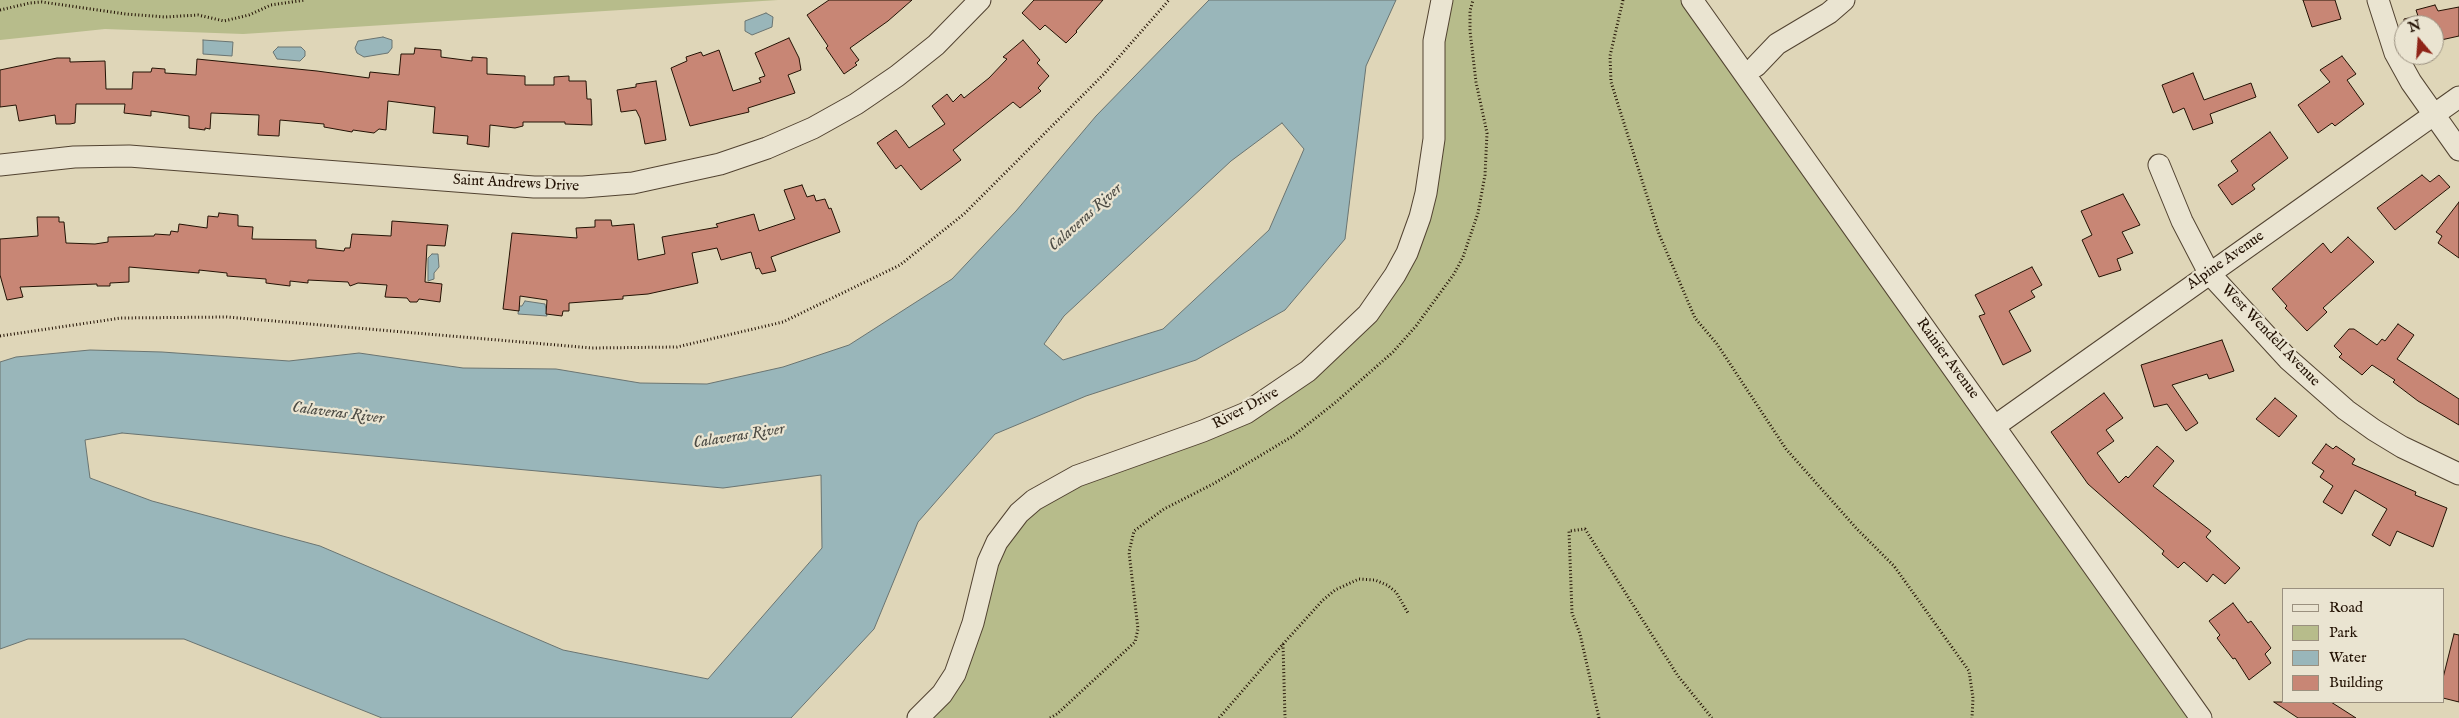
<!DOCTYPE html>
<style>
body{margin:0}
#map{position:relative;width:2459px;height:718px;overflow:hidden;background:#dfd6b8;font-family:"IM FELL English",serif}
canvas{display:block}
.legend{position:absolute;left:2282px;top:588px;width:162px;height:115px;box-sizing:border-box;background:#eae4d1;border:1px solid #9a907f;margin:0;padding:6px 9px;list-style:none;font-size:15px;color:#231204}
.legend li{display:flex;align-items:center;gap:10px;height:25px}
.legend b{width:25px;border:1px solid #9a907f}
.north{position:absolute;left:2394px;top:15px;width:50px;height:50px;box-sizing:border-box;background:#eae4d1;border:1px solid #9a907f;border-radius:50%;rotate:342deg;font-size:14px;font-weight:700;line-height:20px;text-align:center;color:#231204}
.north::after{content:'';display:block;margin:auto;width:18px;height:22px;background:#8f2418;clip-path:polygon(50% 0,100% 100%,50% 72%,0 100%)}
</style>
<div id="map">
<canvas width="2459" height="718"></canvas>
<ul class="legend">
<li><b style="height:6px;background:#eae4d1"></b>Road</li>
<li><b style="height:14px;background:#b7bc8b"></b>Park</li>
<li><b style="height:14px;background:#99b6ba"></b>Water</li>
<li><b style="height:14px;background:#c88675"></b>Building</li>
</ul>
<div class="north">N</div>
</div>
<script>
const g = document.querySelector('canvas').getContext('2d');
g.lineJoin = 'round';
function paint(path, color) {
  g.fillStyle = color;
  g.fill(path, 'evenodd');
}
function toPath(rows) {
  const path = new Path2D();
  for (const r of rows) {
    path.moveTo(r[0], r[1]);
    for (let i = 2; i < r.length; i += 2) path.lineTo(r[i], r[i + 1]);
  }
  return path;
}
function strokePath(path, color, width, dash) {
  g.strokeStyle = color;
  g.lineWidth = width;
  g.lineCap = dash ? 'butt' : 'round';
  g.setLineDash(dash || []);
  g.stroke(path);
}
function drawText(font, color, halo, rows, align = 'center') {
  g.font = font + ' "IM FELL English",serif';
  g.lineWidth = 4.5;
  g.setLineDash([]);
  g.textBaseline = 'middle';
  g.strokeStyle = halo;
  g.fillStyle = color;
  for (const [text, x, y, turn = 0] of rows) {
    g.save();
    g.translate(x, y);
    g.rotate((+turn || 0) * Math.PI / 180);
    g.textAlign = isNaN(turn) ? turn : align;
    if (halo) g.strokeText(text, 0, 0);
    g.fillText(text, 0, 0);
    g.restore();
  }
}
const green = toPath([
 [0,0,778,0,243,34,105,29,0,40],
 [1447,0,1692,0,2200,718,918,718,955,674,1019,513,1246,413,1368,313,1420,217]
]);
const water = toPath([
 [1209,0,1396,0,1366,66,1345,239,1285,310,1196,360,1086,396,995,434,918,522,874,629,791,718,382,718,184,639,28,639,0,649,0,362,16,357,90,350,162,352,289,361,359,353,463,368,556,369,640,383,707,384,783,367,849,345,952,279,1016,211,1096,116,1209,0],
 [1282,123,1304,149,1269,230,1163,329,1063,360,1044,344,1064,316,1231,161,1282,123],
 [122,433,723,488,821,475,822,548,708,679,563,650,320,546,152,501,90,478,85,440,122,433],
 [766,13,773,17,772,27,752,35,745,31,745,21,766,13],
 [383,37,392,40,392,48,388,53,364,57,357,53,355,48,358,41,383,37],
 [203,40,233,42,232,56,203,54,203,40],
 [278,47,301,47,305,51,305,56,300,61,277,59,273,52,278,47],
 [432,254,438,254,439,267,434,273,434,279,428,281,428,258,432,254],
 [525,301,545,304,547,316,518,314,519,306,522,306,525,301]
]);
const building = toPath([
 [829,0,912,0,888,21,850,48,859,60,855,63,857,65,844,74,826,48,828,46,807,15,829,0],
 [1034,0,1103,0,1076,31,1077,32,1066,43,1045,25,1040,30,1022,13,1034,0],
 [2303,0,2335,0,2341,19,2312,27,2303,0],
 [2435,5,2438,11,2459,7,2459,36,2441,40,2436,25,2404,25,2404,19,2418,16,2416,10,2435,5],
 [789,38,799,58,801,70,788,75,795,93,748,108,749,112,690,126,671,68,687,61,686,57,701,52,703,56,719,50,733,91,761,82,759,78,765,76,755,53,789,38],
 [1023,40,1040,60,1037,63,1049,76,1038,88,1041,91,1020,108,1013,102,953,150,961,160,921,190,901,165,896,169,877,143,896,130,909,148,945,124,932,106,947,94,953,102,961,94,964,98,989,78,1007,59,1003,57,1023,40],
 [415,48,441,50,441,57,472,61,472,57,487,58,487,74,525,76,525,85,554,85,554,77,569,76,569,81,586,81,587,99,591,99,592,125,565,124,565,122,523,122,523,126,515,128,490,125,489,147,467,144,468,136,433,133,435,107,388,101,386,130,379,129,374,133,353,130,352,132,324,127,324,124,280,120,279,136,258,135,259,115,211,113,210,129,205,128,205,130,189,128,189,116,151,111,151,116,124,113,125,104,76,104,75,123,70,124,56,124,55,115,19,121,16,105,0,107,0,70,57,58,70,58,70,62,105,61,106,89,132,89,133,72,151,72,152,68,165,69,165,73,196,75,197,59,317,71,369,78,370,72,399,75,401,54,414,54,415,48],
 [2342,56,2356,74,2347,80,2364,104,2335,126,2332,123,2318,133,2298,105,2330,82,2320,70,2342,56],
 [2193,73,2204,100,2251,83,2256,97,2210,114,2213,123,2193,130,2184,108,2173,113,2162,85,2193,73],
 [656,81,666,140,645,144,640,118,636,110,621,112,617,90,636,87,636,84,656,81],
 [2270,132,2288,158,2252,185,2255,189,2232,205,2218,185,2238,171,2231,161,2270,132],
 [2422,175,2430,182,2439,175,2450,187,2395,230,2377,208,2422,175],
 [802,185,807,197,814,195,816,201,825,199,829,209,831,208,840,232,771,257,776,271,762,274,759,268,756,269,751,252,721,260,717,248,692,253,698,283,648,294,623,296,623,299,569,303,569,311,563,311,562,316,546,314,547,300,520,296,519,311,503,309,512,233,577,238,576,228,595,227,595,220,611,220,612,226,634,224,638,260,665,254,662,237,718,227,716,224,754,214,759,231,795,219,784,190,802,185],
 [2123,194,2140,225,2122,232,2133,253,2117,259,2121,270,2099,277,2082,240,2092,235,2081,211,2123,194],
 [2459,202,2459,258,2438,243,2442,236,2436,232,2459,202],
 [219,213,238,215,238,226,253,227,252,239,316,240,316,248,344,251,345,248,350,248,352,234,391,236,392,221,448,225,445,246,427,245,425,282,442,284,440,302,419,299,417,302,410,302,407,298,385,297,387,285,358,283,350,286,348,282,308,280,308,283,290,281,290,286,266,283,266,279,227,276,227,273,199,270,199,273,129,267,129,282,110,283,110,286,97,286,97,284,20,287,23,297,7,300,0,275,0,239,38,236,37,217,59,217,59,222,64,222,66,243,95,244,108,242,108,237,154,236,155,234,170,235,171,231,178,232,179,224,207,228,208,216,218,217,219,213],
 [2348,237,2374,262,2323,308,2327,312,2307,331,2285,308,2287,306,2272,289,2323,243,2331,253,2348,237],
 [2032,267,2042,285,2031,291,2035,297,2009,311,2031,351,2003,365,1979,316,1985,314,1975,295,2032,267],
 [2398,324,2414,335,2397,359,2459,399,2459,425,2418,401,2393,382,2395,380,2372,365,2362,375,2339,357,2342,354,2334,346,2349,329,2354,329,2377,345,2382,339,2385,341,2398,324],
 [2222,340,2234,371,2209,379,2207,374,2172,385,2198,423,2186,431,2167,404,2154,407,2141,365,2222,340],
 [2104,393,2123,418,2106,430,2114,441,2097,453,2119,483,2126,476,2128,478,2157,446,2174,461,2153,486,2211,531,2206,537,2240,568,2225,584,2213,574,2207,582,2184,562,2178,568,2162,554,2164,551,2088,484,2051,432,2104,393],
 [2275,398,2297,416,2279,437,2256,419,2275,398],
 [2326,444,2333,449,2336,446,2355,459,2352,464,2416,492,2415,495,2447,508,2433,547,2397,531,2390,546,2372,535,2387,509,2355,490,2342,514,2323,502,2333,486,2320,477,2324,471,2312,463,2326,444],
 [2233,603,2248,623,2251,621,2271,648,2265,654,2271,663,2249,680,2235,658,2233,659,2217,638,2220,635,2209,621,2233,603],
 [2454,634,2459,635,2459,702,2443,698,2443,678,2454,634],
 [2274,702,2331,702,2356,718,2298,718,2274,702]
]);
const path = toPath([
 [1623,0,1610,56,1611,82,1659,234,1695,318,1717,344,1786,449,1857,529,1894,566,1969,671,1973,698,1972,718],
 [0,10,30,3,42,2,126,14,165,17,198,15,224,21,249,15,271,5,305,0],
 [0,336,121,318,227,317,592,348,677,347,783,322,900,265,964,214,1104,74,1169,0],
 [1283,644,1323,600,1335,590,1359,579,1375,580,1387,585,1396,592,1408,613],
 [1050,718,1057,714,1135,642,1138,629,1129,552,1134,531,1164,509,1213,484,1293,436,1336,402,1393,352,1416,326,1454,274,1463,257,1478,213,1485,175,1487,133,1476,82,1470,31,1470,11,1473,0],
 [1219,718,1283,644,1285,718],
 [1599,718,1580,634,1572,613,1569,531,1585,529,1678,676,1712,718]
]);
const minor = toPath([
 [1692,0,2201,718],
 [2378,0,2395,53,2411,82,2459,150],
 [1756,66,1777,44,1829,13,1844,0],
 [0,165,74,157,129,156,534,187,583,187,633,183,720,164,767,148,813,128,856,104,897,76,936,45,980,0],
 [2159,165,2182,221,2209,273,2288,359,2346,410,2374,430,2402,447,2459,474],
 [1995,426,2459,97],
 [918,718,942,694,955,674,973,623,988,562,997,542,1019,513,1034,500,1077,476,1203,431,1246,413,1308,371,1368,314,1395,275,1407,253,1420,217,1426,193,1434,139,1434,41,1442,0]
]);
const streetNames = [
 ["Saint Andrews Drive",516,184,3],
 ["Alpine Avenue",2226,261,-35],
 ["West Wendell Avenue",2270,336,46],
 ["Rainier Avenue",1947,359,54],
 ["River Drive",1246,409,-28]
];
const waterNames = [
 ["Calaveras River",1086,218,-42],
 ["Calaveras River",338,414,7],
 ["Calaveras River",739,437,-9]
];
paint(green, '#b7bc8b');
paint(water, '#99b6ba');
strokePath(water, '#6a7471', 1);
paint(building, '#c88675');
strokePath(building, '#231204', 1);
strokePath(minor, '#524331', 23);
strokePath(path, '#231204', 3, [1, 2.5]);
strokePath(minor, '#eae4d1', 21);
drawText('15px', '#231204', '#eae4d1', streetNames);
drawText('italic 16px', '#4c4b44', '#eae4d1', waterNames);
</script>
